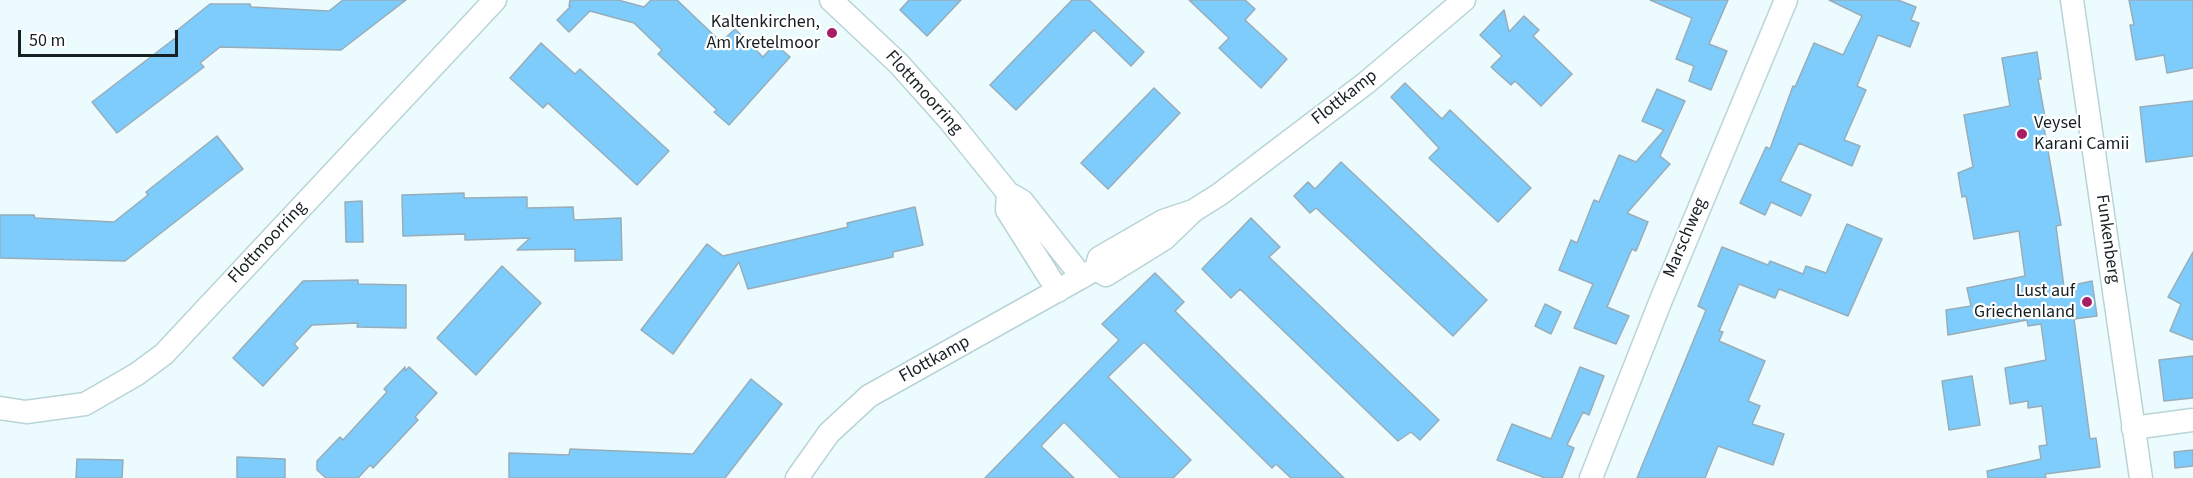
<!DOCTYPE html>
<style>
body{margin:0}
#map{position:relative;width:2193px;height:478px;overflow:hidden;background:#ecfcfe;font-family:"Source Sans 3",sans-serif}
canvas{display:block}
.scale{position:absolute;left:18px;top:30px;width:160px;height:27px;box-sizing:border-box;border:3px solid #162022;border-top:0;padding-left:8px;font-size:18px;line-height:21px;white-space:nowrap;color:#162022;-webkit-text-stroke:4px #fff;paint-order:stroke}
</style>
<div id="map">
<canvas width="2193" height="478"></canvas>
<div class="scale">50 m</div>
</div>
<script>
const g = document.querySelector('canvas').getContext('2d');
g.lineJoin = 'round';
function paint(path, color) {
  g.fillStyle = color;
  g.fill(path, 'evenodd');
}
function toPath(rows) {
  const path = new Path2D();
  for (const r of rows) {
    path.moveTo(r[0], r[1]);
    for (let i = 2; i < r.length; i += 2) path.lineTo(r[i], r[i + 1]);
  }
  return path;
}
function strokePath(path, color, width, dash) {
  g.strokeStyle = color;
  g.lineWidth = width;
  g.lineCap = dash ? 'butt' : 'round';
  g.setLineDash(dash || []);
  g.stroke(path);
}
function drawText(font, color, halo, rows, align = 'center') {
  g.font = font + ' "Source Sans 3",sans-serif';
  g.lineWidth = 4.5;
  g.setLineDash([]);
  g.textBaseline = 'middle';
  g.strokeStyle = halo;
  g.fillStyle = color;
  for (const [text, x, y, turn = 0] of rows) {
    g.save();
    g.translate(x, y);
    g.rotate((+turn || 0) * Math.PI / 180);
    g.textAlign = isNaN(turn) ? turn : align;
    if (halo) g.strokeText(text, 0, 0);
    g.fillText(text, 0, 0);
    g.restore();
  }
}
const building = toPath([
 [343,0,406,0,341,50,220,47,200,63,204,67,117,133,92,102,178,36,175,32,210,4,250,4,251,7,329,11,343,0],
 [570,0,618,0,644,7,651,0,677,0,721,42,735,29,763,57,775,44,790,57,729,125,714,112,717,110,658,54,662,50,634,23,590,11,569,32,557,20,571,6,569,6,570,0],
 [909,0,961,0,927,36,900,10,909,0],
 [1072,0,1089,0,1144,52,1131,66,1094,30,1016,110,990,85,1072,0],
 [1189,0,1245,0,1255,9,1245,20,1287,59,1261,88,1219,48,1229,38,1189,0],
 [1650,0,1728,0,1709,44,1727,51,1711,90,1689,81,1694,66,1676,59,1692,18,1650,0],
 [1829,0,1898,0,1916,7,1911,20,1919,23,1910,47,1878,35,1857,86,1866,90,1844,140,1860,146,1852,166,1799,143,1780,181,1811,195,1806,206,1801,216,1771,202,1765,215,1740,203,1766,147,1770,149,1793,86,1795,87,1814,43,1843,55,1862,16,1829,0],
 [2129,0,2193,0,2193,68,2167,73,2164,55,2136,60,2130,25,2134,25,2129,0],
 [1504,10,1509,32,1524,16,1539,30,1533,36,1572,74,1541,106,1515,81,1511,85,1491,67,1502,56,1480,35,1504,10],
 [541,43,575,74,580,69,669,151,637,185,548,103,543,108,510,78,541,43],
 [2037,52,2041,79,2038,79,2047,128,2044,128,2061,225,2056,226,2064,287,2092,281,2097,316,2074,319,2090,439,2096,438,2100,467,2045,474,2046,478,1988,478,1987,471,2041,459,2039,446,2047,445,2042,406,2028,408,2028,401,2010,404,2005,368,2046,360,2041,324,2028,326,2027,320,1948,335,1946,310,1971,306,1967,288,2025,276,2019,231,1974,239,1966,196,1962,197,1958,173,1973,167,1964,115,2010,106,2002,58,2037,52],
 [1405,83,1442,119,1450,110,1531,188,1498,222,1429,158,1439,148,1391,97,1405,83],
 [1154,88,1180,113,1108,189,1081,163,1154,88],
 [1657,89,1685,101,1660,156,1670,164,1627,213,1648,222,1636,251,1632,249,1607,307,1629,316,1616,344,1574,328,1593,284,1559,270,1571,240,1577,243,1594,200,1599,202,1619,155,1636,162,1664,130,1642,121,1657,89],
 [2193,101,2193,156,2146,162,2140,107,2193,101],
 [217,136,243,169,125,261,0,258,0,215,34,215,35,218,114,222,148,195,146,192,217,136],
 [1341,162,1487,300,1453,336,1316,208,1310,213,1294,196,1308,182,1315,189,1341,162],
 [464,193,464,198,527,197,527,208,573,207,574,220,621,218,622,260,575,261,575,249,517,250,530,238,465,240,465,234,403,236,402,195,464,193],
 [362,201,363,242,346,242,345,202,362,201],
 [915,207,923,245,893,252,893,257,748,289,739,262,673,354,641,330,707,244,723,256,848,227,847,223,915,207],
 [1251,218,1280,247,1269,257,1439,420,1420,440,1411,432,1398,441,1240,289,1231,298,1202,269,1251,218],
 [1847,224,1882,239,1848,316,1779,289,1775,298,1739,284,1719,331,1723,332,1719,341,1765,361,1748,401,1760,406,1752,424,1784,434,1773,465,1718,446,1705,478,1637,478,1706,310,1698,306,1722,247,1768,265,1770,261,1803,274,1806,266,1826,273,1847,224],
 [2193,252,2193,340,2170,331,2181,304,2168,297,2193,252],
 [502,266,541,303,476,375,437,338,502,266],
 [1155,273,1184,302,1175,311,1344,478,1291,478,1276,464,1272,468,1144,342,1108,377,1191,460,1173,478,1120,478,1064,422,1041,446,1074,478,985,478,1119,340,1102,324,1155,273],
 [358,280,358,284,406,285,406,328,357,327,358,323,312,325,294,344,298,348,263,386,233,358,303,281,358,280],
 [1545,304,1561,312,1551,334,1535,326,1545,304],
 [2193,356,2193,398,2164,401,2159,360,2193,356],
 [405,367,405,371,409,367,437,393,415,417,418,420,373,468,370,465,358,478,326,478,317,470,317,461,340,437,343,440,387,392,384,389,405,367],
 [1580,367,1604,376,1589,415,1583,412,1567,445,1574,448,1562,478,1545,478,1497,460,1512,424,1551,439,1580,367],
 [1972,376,1980,425,1949,430,1942,381,1972,376],
 [751,379,782,404,725,478,509,478,509,453,569,455,570,449,693,454,751,379],
 [2193,450,2193,466,2175,468,2174,452,2193,450],
 [237,457,285,459,285,478,237,478,237,457],
 [77,459,123,460,122,478,76,478,77,459]
]);
const minor = toPath([
 [831,0,899,64,950,121,1008,193,1022,201,1082,277],
 [2072,0,2141,478],
 [1008,193,1007,210,1058,291],
 [1096,269,1106,275,1164,239,1193,211,1220,194,1366,83,1464,0],
 [0,408,26,412,85,404,137,374,164,354,495,0],
 [2133,428,2193,420],
 [797,478,829,433,869,396,1096,269,1099,258,1163,221,1193,211],
 [1591,478,1661,300,1786,0]
]);
const markers = [
 [832,33,6,"#a71e65"],
 [2022,134,6,"#a71e65"],
 [2087,302,6,"#a71e65"]
];
const poiNames = [
 ["Kaltenkirchen,",820,23],
 ["Am Kretelmoor",820,44],
 ["Veysel",2034,124,"left"],
 ["Karani Camii",2034,145,"left"],
 ["Lust auf",2075,292],
 ["Griechenland",2075,313]
];
const streetNames = [
 ["Flottmoorring",923,93,48],
 ["Flottkamp",1345,98,-38],
 ["Marschweg",1686,238,-67],
 ["Funkenberg",2107,239,82],
 ["Flottmoorring",268,243,-47],
 ["Flottkamp",935,360,-29]
];
paint(building, '#7eccfb');
strokePath(building, '#98adba', 1.5);
strokePath(minor, '#b8d4d7', 25);
strokePath(minor, '#fff', 22);
for (const [x, y, r, color] of markers) {
  const dot = new Path2D();
  dot.arc(x, y, r, 0, 2 * Math.PI);
  g.fillStyle = color;
  g.fill(dot);
  strokePath(dot, '#fff', 2);
}
drawText('18px', '#162022', '#fff', poiNames, 'right');
drawText('18px', '#162022', '#fff', streetNames);
</script>
